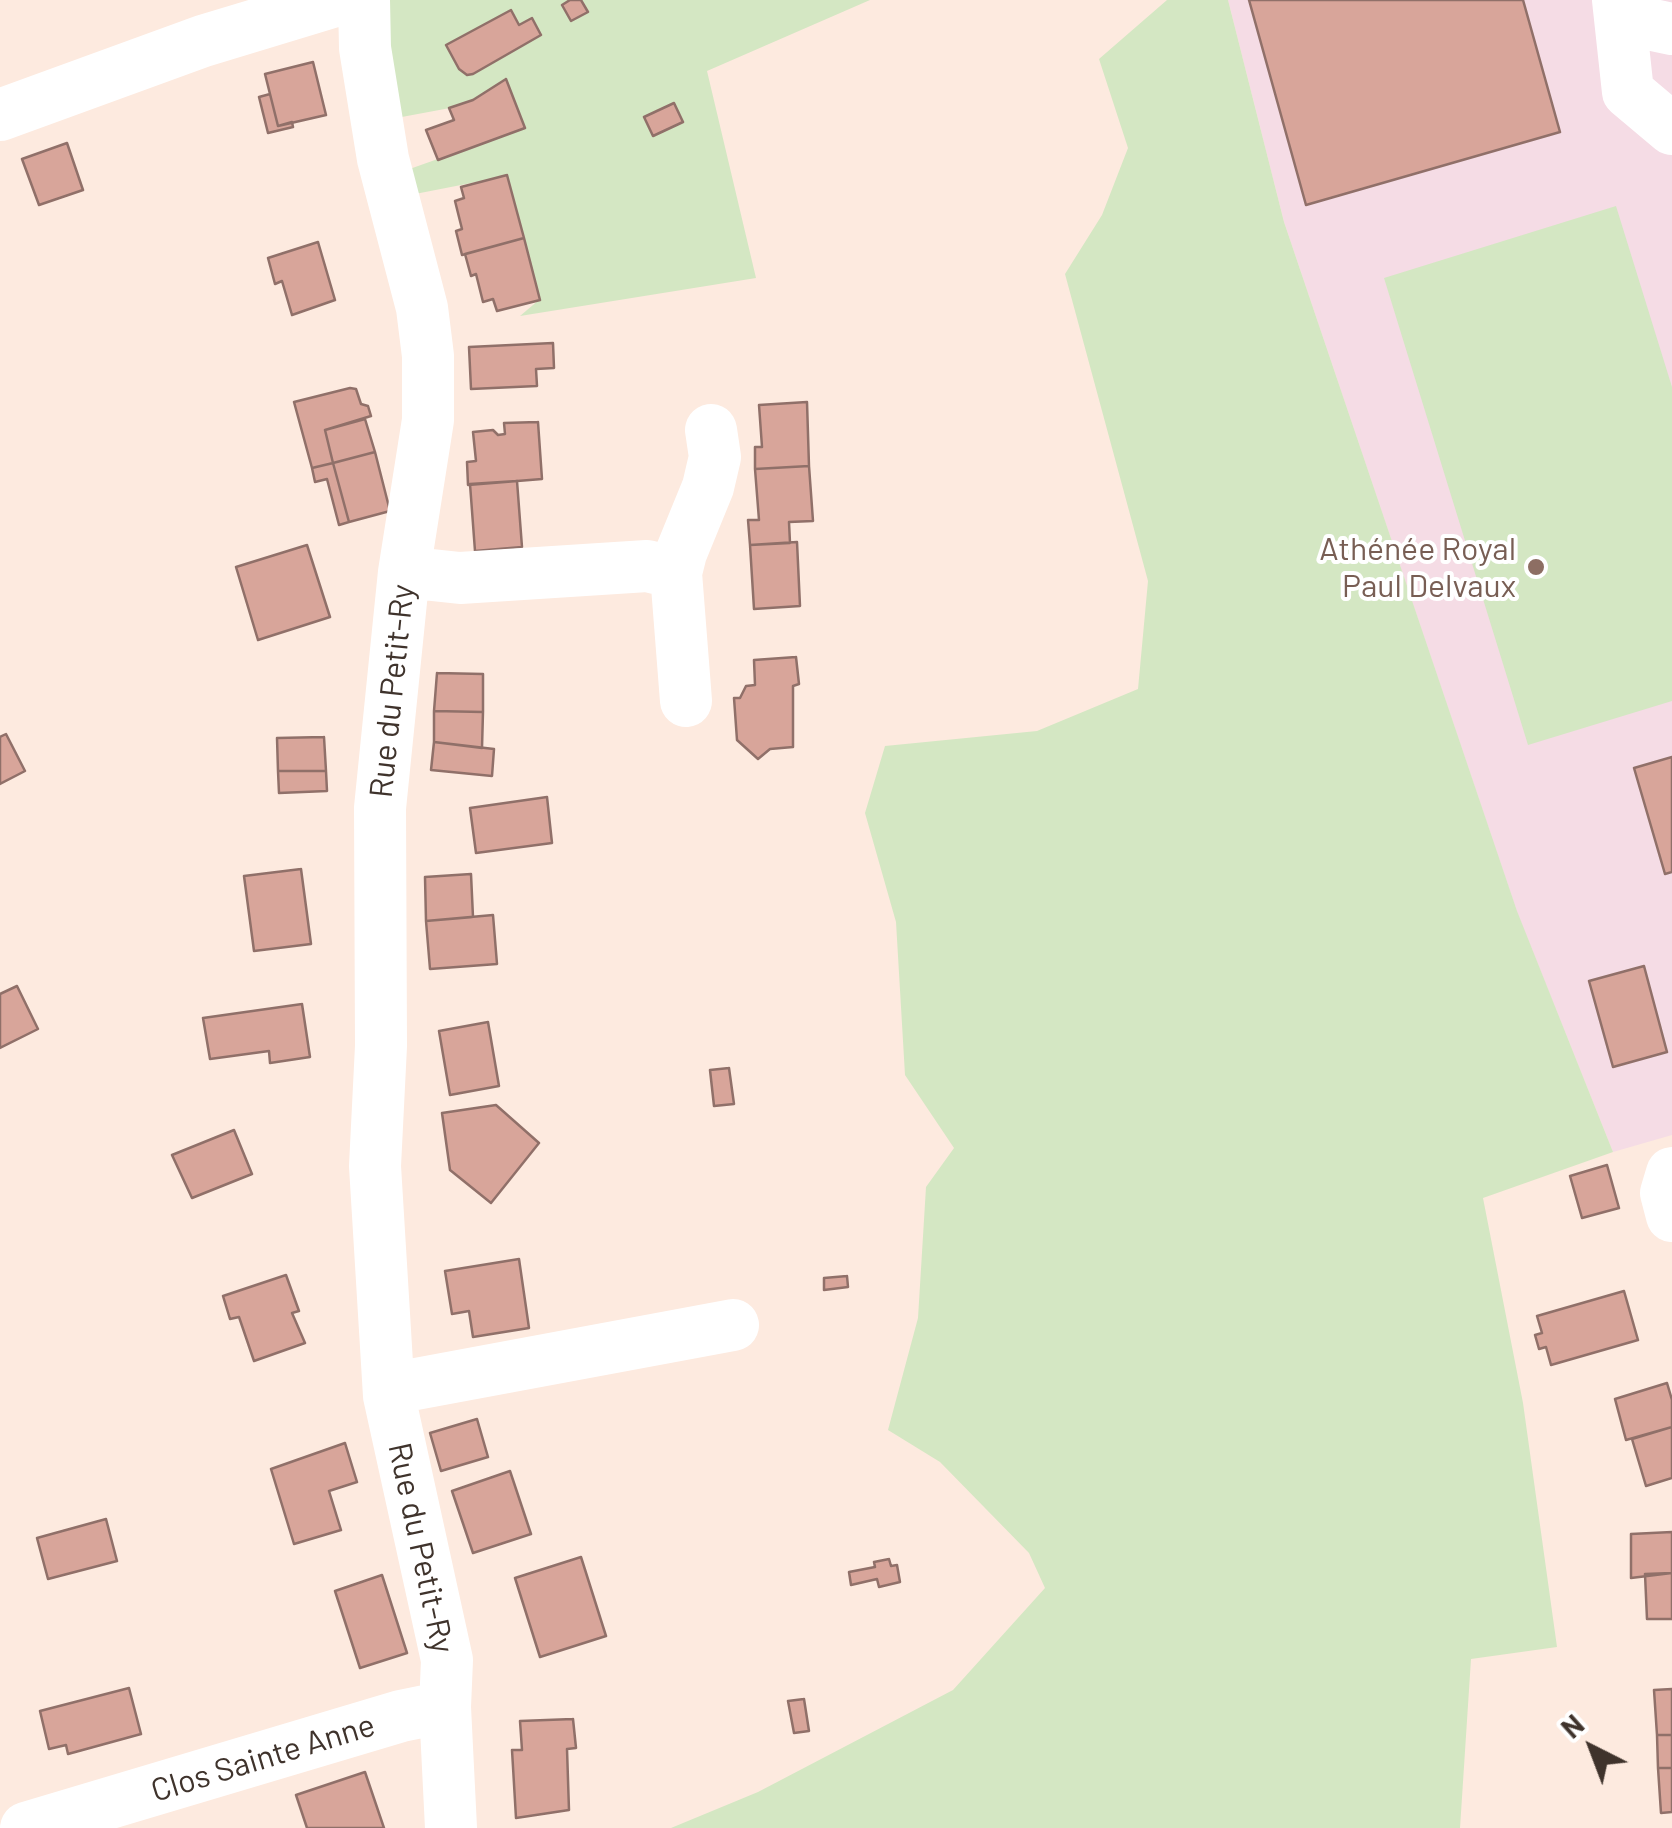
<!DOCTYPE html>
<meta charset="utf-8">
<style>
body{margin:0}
#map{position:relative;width:1672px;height:1828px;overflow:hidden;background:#fdeadf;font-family:Barlow,sans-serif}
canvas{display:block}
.north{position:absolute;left:1542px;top:1698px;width:100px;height:100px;-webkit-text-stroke:8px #fff;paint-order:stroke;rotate:318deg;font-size:28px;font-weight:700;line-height:40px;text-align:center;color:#3f332c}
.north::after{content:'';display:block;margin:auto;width:35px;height:45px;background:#3f332c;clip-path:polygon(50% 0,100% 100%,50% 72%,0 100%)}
</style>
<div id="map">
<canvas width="1672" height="1828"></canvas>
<div class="north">N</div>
</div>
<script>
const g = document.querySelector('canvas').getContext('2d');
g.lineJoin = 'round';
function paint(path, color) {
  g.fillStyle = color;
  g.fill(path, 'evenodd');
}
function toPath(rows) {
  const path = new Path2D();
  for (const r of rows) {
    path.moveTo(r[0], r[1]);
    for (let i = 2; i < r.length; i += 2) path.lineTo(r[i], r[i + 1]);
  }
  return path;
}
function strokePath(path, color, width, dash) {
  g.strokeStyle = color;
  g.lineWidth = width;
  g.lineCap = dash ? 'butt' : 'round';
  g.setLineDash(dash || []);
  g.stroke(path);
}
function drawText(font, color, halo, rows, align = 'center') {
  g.font = font + ' Barlow,sans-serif';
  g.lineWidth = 8;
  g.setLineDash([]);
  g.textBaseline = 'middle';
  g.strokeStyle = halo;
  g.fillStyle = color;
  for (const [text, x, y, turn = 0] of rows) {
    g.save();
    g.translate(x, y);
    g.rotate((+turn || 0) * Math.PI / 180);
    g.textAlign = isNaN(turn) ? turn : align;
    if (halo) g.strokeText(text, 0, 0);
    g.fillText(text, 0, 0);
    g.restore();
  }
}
const education = toPath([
 [1228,0,1672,0,1672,1135,1613,1152,1517,912,1284,222]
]);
const green = toPath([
 [387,0,870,0,707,71,756,278,520,316,540,299,507,176,410,195,404,171,525,128,506,80,473,100,450,108,391,119],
 [1167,0,1228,0,1284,222,1517,911,1613,1152,1483,1198,1523,1403,1557,1647,1471,1659,1460,1828,671,1828,758,1792,953,1690,1045,1588,1029,1553,940,1462,888,1430,918,1318,926,1187,954,1148,905,1075,896,922,865,813,885,746,1037,731,1138,689,1148,581,1065,274,1102,215,1128,148,1099,59],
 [1616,206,1672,387,1672,701,1528,745,1384,278]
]);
const building = toPath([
 [570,0,581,0,588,12,571,21,562,5,570,0],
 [1249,0,1523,0,1560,132,1306,205,1249,0],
 [511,10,519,25,532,18,541,35,473,74,467,75,459,69,446,45,511,10],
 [313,62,326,115,278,126,265,74,313,62],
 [506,79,525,128,438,160,426,130,454,120,449,108,473,100,506,79],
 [270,94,278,126,292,122,293,127,268,133,259,97,270,94],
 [674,103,683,122,653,136,644,117,674,103],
 [67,143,83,190,39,205,22,159,67,143],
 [507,175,524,238,462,255,456,231,462,229,455,201,464,198,461,187,507,175],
 [524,238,540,300,497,311,493,299,483,302,476,274,471,276,465,254,524,238],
 [318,242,335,300,292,315,282,281,275,284,268,258,318,242],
 [553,343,554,368,536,369,537,386,471,389,469,347,553,343],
 [350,388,356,389,361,404,368,406,371,416,325,430,333,463,312,468,294,402,350,388],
 [807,402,809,466,755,469,755,447,762,447,759,405,807,402],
 [365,419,375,452,333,463,325,430,365,419],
 [538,422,542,479,468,485,467,462,476,461,473,432,493,430,498,435,505,434,504,423,538,422],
 [375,452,390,511,349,522,333,463,375,452],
 [333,463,349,522,339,525,327,479,315,482,312,468,333,463],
 [809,466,813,521,789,522,790,543,750,545,748,520,759,520,755,469,809,466],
 [517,481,522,547,475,551,470,484,517,481],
 [797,542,800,606,754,609,750,545,797,542],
 [307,545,330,617,258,640,236,567,307,545],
 [796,657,799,684,793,686,793,747,770,749,758,759,737,740,734,698,740,698,746,686,755,685,754,660,796,657],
 [437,673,483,674,483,712,434,711,437,673],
 [434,711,483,712,482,748,434,742,434,711],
 [6,734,25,771,0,784,0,737,6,734],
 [324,737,326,771,278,771,277,738,324,737],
 [434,742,494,749,492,776,431,770,434,742],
 [1672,757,1672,872,1665,874,1634,768,1672,757],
 [278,771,326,771,327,791,279,793,278,771],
 [547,797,552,843,476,853,470,808,547,797],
 [301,869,311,944,254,951,244,876,301,869],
 [471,874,473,917,426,921,425,877,471,874],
 [493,915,497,964,430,969,426,921,493,915],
 [1644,966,1667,1052,1613,1067,1589,981,1644,966],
 [17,986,38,1029,0,1048,0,994,17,986],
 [302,1004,310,1057,270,1063,269,1051,210,1059,203,1018,302,1004],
 [488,1022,499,1086,450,1095,439,1031,488,1022],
 [729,1068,734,1104,714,1106,710,1070,729,1068],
 [496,1105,539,1143,491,1203,450,1170,442,1113,496,1105],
 [234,1130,252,1174,192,1198,172,1155,234,1130],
 [1607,1165,1619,1208,1582,1218,1570,1176,1607,1165],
 [519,1259,529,1328,473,1337,469,1311,452,1314,445,1271,519,1259],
 [286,1275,299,1311,292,1313,305,1343,254,1361,239,1317,230,1319,223,1296,286,1275],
 [847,1276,848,1287,824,1290,824,1278,847,1276],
 [1624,1291,1638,1340,1551,1365,1546,1347,1539,1349,1535,1335,1542,1333,1537,1316,1624,1291],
 [1667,1383,1672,1400,1672,1427,1626,1440,1615,1399,1667,1383],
 [477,1419,488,1457,441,1471,430,1433,477,1419],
 [1672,1427,1672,1478,1646,1486,1632,1439,1672,1427],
 [345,1443,357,1482,329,1491,341,1530,294,1544,271,1469,345,1443],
 [510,1471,531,1534,473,1553,452,1491,510,1471],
 [106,1519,117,1561,48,1579,37,1538,106,1519],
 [1672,1532,1672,1573,1631,1578,1631,1534,1672,1532],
 [581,1557,606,1636,540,1657,515,1578,581,1557],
 [889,1559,891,1566,897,1565,900,1582,879,1587,877,1579,851,1585,849,1572,875,1567,874,1562,889,1559],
 [1672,1573,1672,1619,1647,1619,1645,1574,1672,1573],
 [382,1575,407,1653,360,1668,335,1591,382,1575],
 [129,1688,141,1734,68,1754,66,1745,49,1749,40,1711,129,1688],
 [1672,1689,1672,1735,1657,1735,1654,1690,1672,1689],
 [804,1699,809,1731,794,1733,788,1701,804,1699],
 [573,1719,576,1748,567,1749,569,1810,516,1818,512,1750,522,1750,520,1721,573,1719],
 [1657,1735,1672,1735,1672,1768,1658,1768,1657,1735],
 [1658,1768,1672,1768,1672,1812,1661,1813,1658,1768],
 [365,1772,384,1828,307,1828,296,1795,365,1772]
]);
const minor = toPath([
 [364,0,365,48,383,159,422,308,428,356,428,420,404,572,380,808,381,1046,375,1166,389,1396,447,1660,445,1707,451,1828],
 [1618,0,1628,92,1672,129],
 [1620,18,1672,29],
 [0,115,203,41,338,0],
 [404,572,460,578,647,566,676,573],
 [686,701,676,573,681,553,708,487,715,457,711,430],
 [1672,1173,1666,1193,1672,1216],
 [389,1389,733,1325],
 [26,1828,401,1716,445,1707]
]);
const markers = [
 [1536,567,10,"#8d6e63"]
];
const educationNames = [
 ["Athénée Royal",1516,549],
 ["Paul Delvaux",1516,586]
];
const streetNames = [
 ["Rue du Petit-Ry",392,691,-84],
 ["Rue du Petit-Ry",421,1548,78],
 ["Clos Sainte Anne",263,1758,-17]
];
paint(education, '#f5dce5');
paint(green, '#d4e7c3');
paint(building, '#d8a59a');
strokePath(building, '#907069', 2.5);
strokePath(minor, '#fff', 52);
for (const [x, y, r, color] of markers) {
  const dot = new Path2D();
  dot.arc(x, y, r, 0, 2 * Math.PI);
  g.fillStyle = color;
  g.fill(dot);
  strokePath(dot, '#fff', 4);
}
drawText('32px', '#785e54', '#fff', educationNames, 'right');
drawText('32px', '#3f332c', '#fff', streetNames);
</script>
